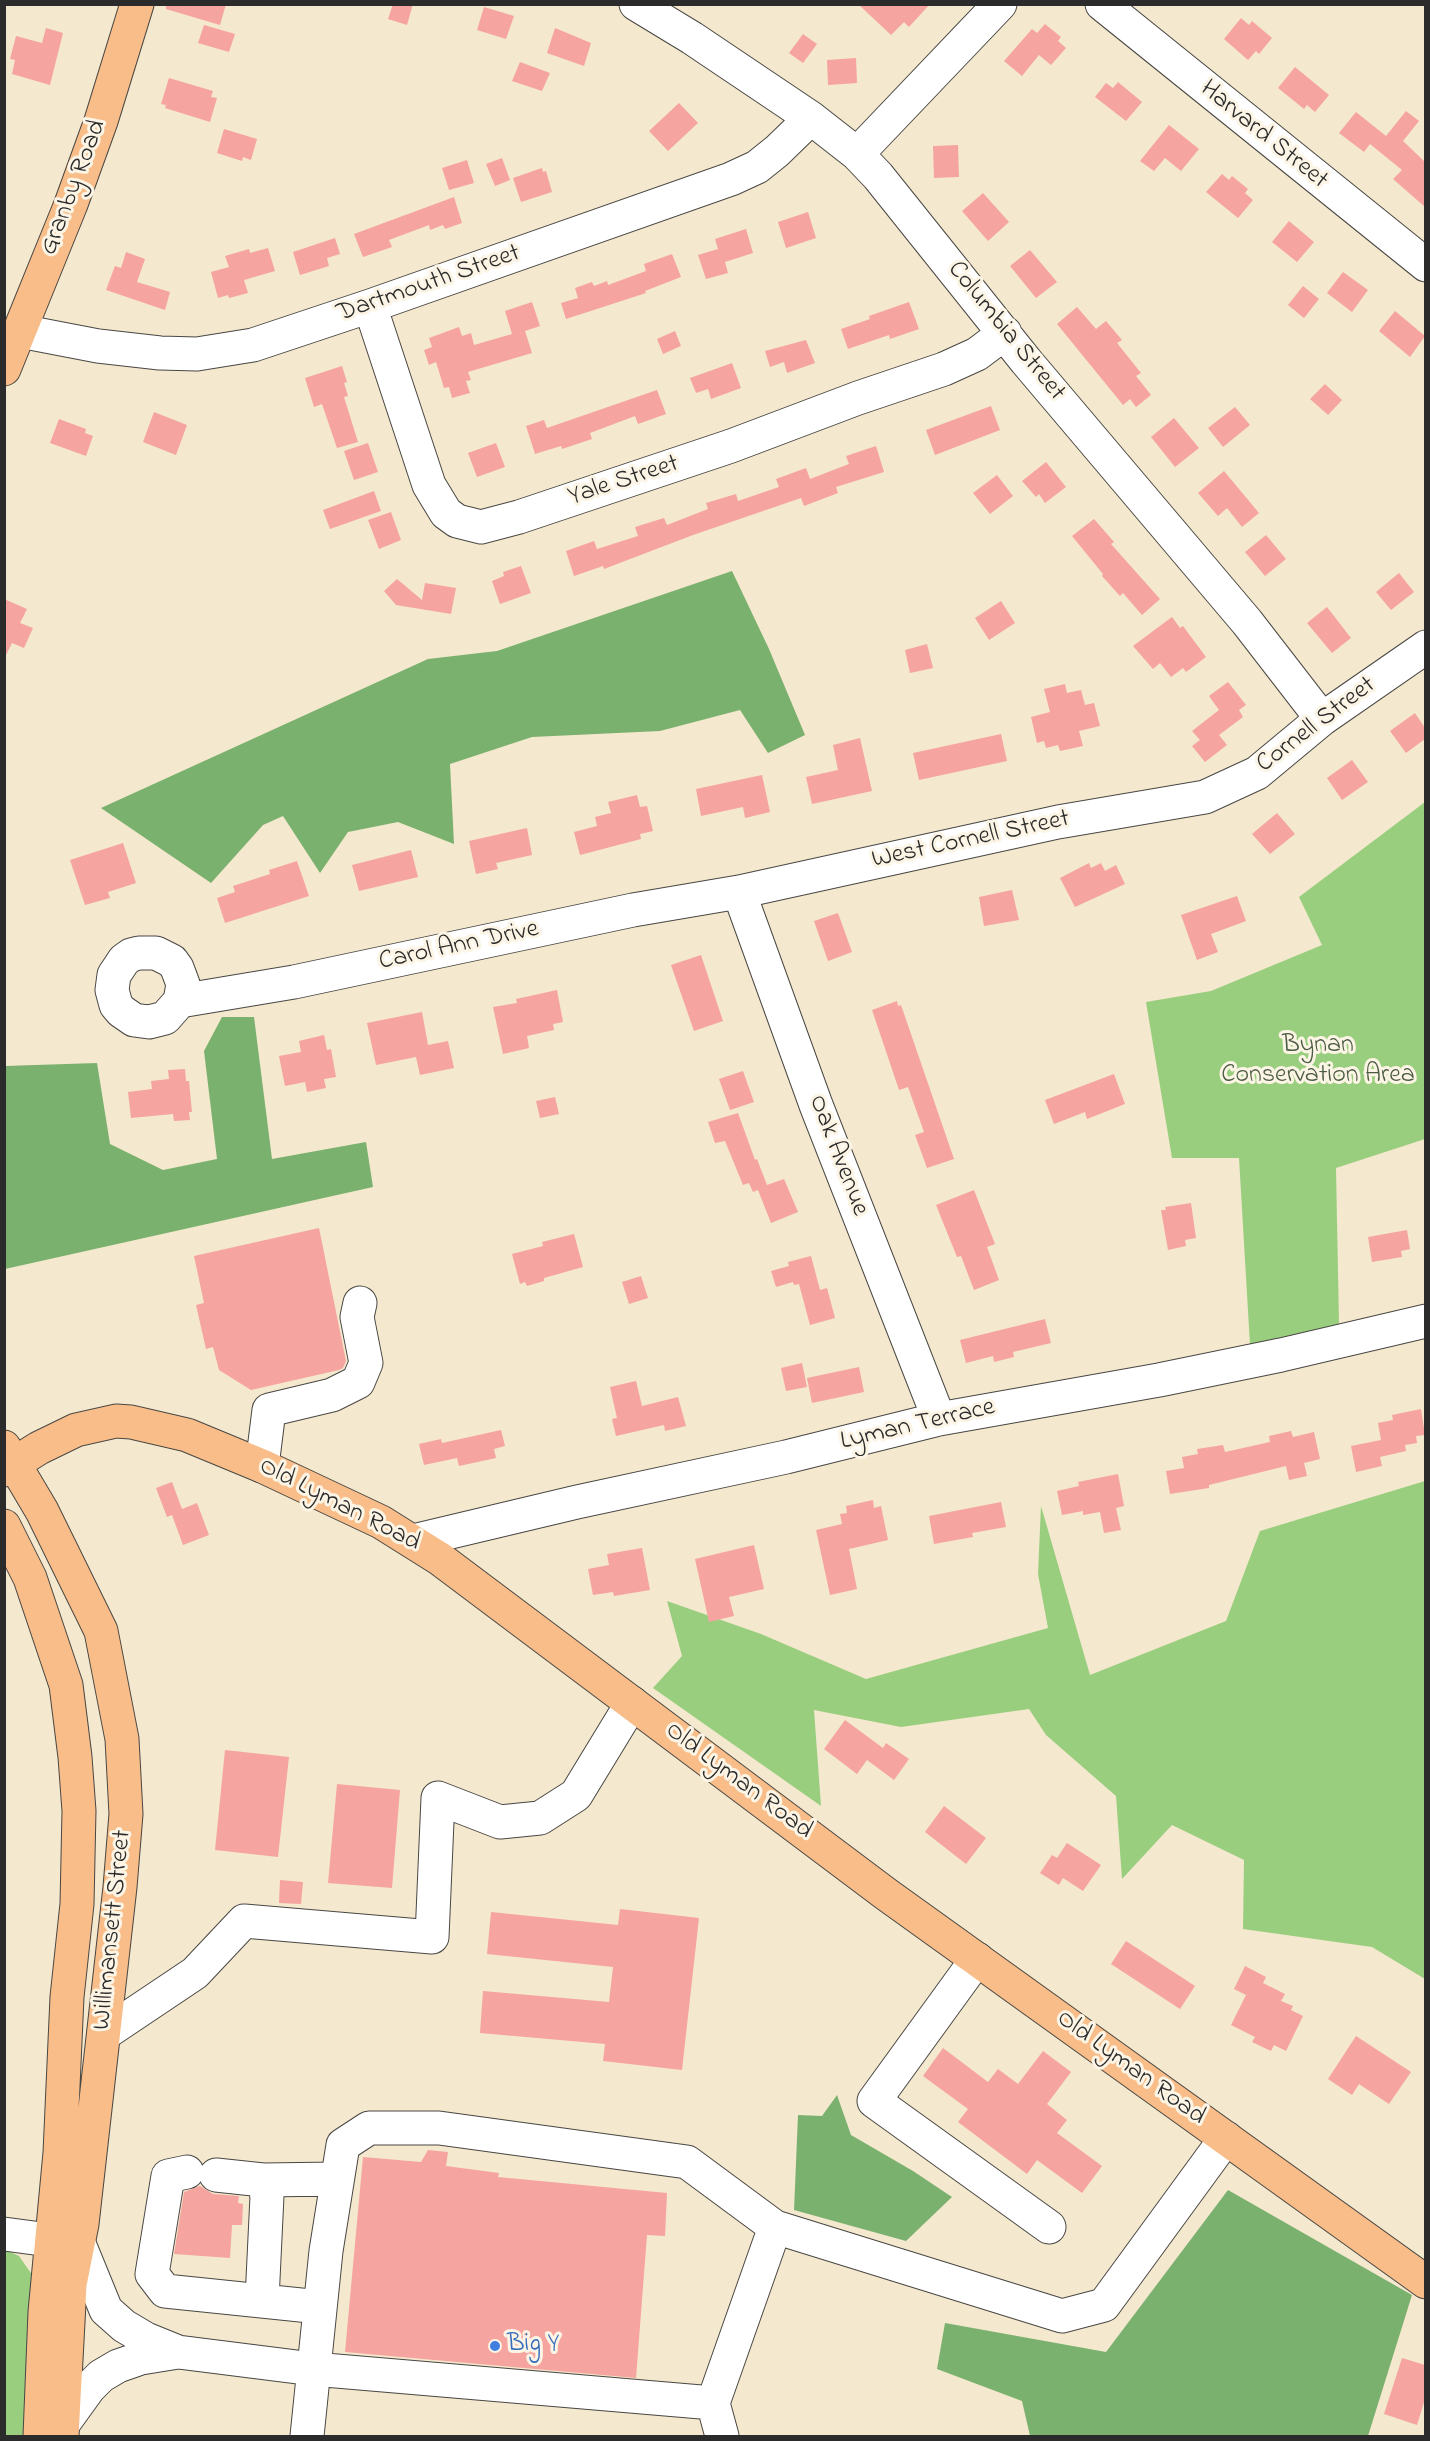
<!DOCTYPE html>
<style>
body{margin:0}
#map{position:relative;width:1430px;height:2441px;overflow:hidden;background:#f4e8ce;font-family:"Indie Flower",sans-serif}
canvas{display:block}
.frame{position:absolute;inset:0;border:6px solid #2b2b2b;pointer-events:none}
</style>
<div id="map">
<canvas width="1430" height="2441"></canvas>
<div class="frame"></div>
</div>
<script>
const g = document.querySelector('canvas').getContext('2d');
g.lineJoin = 'round';
function paint(path, color) {
  g.fillStyle = color;
  g.fill(path, 'evenodd');
}
function toPath(rows) {
  const path = new Path2D();
  for (const r of rows) {
    path.moveTo(r[0], r[1]);
    for (let i = 2; i < r.length; i += 2) path.lineTo(r[i], r[i + 1]);
  }
  return path;
}
function strokePath(path, color, width, dash) {
  g.strokeStyle = color;
  g.lineWidth = width;
  g.lineCap = dash ? 'butt' : 'round';
  g.setLineDash(dash || []);
  g.stroke(path);
}
function drawText(font, color, halo, rows, align = 'center') {
  g.font = font + ' "Indie Flower",sans-serif';
  g.lineWidth = 6;
  g.setLineDash([]);
  g.textBaseline = 'middle';
  g.strokeStyle = halo;
  g.fillStyle = color;
  for (const [text, x, y, turn = 0] of rows) {
    g.save();
    g.translate(x, y);
    g.rotate((+turn || 0) * Math.PI / 180);
    g.textAlign = isNaN(turn) ? turn : align;
    if (halo) g.strokeText(text, 0, 0);
    g.fillText(text, 0, 0);
    g.restore();
  }
}
const green = toPath([
 [1425,802,1425,1139,1336,1168,1339,1324,1250,1345,1239,1158,1172,1158,1146,1002,1211,991,1322,945,1299,897],
 [1425,1481,1425,1979,1372,1947,1243,1929,1244,1860,1172,1825,1122,1879,1116,1796,1046,1735,1029,1709,901,1727,814,1710,821,1806,653,1688,682,1656,667,1601,761,1634,866,1679,1048,1628,1038,1574,1041,1506,1090,1675,1226,1621,1260,1531],
 [4,2249,19,2256,33,2276,28,2436,5,2436]
]);
const forest = toPath([
 [732,571,769,649,805,735,768,753,740,710,660,731,532,737,450,764,454,844,398,822,348,832,320,873,283,816,263,825,211,883,101,808,428,659,497,651],
 [222,1017,254,1017,272,1159,366,1142,373,1187,5,1269,5,1066,97,1063,110,1144,163,1170,217,1159,204,1051],
 [837,2095,851,2135,913,2171,952,2197,906,2241,794,2210,798,2115,822,2116],
 [1228,2190,1412,2295,1368,2436,1030,2436,1022,2401,937,2369,945,2323,1106,2352]
]);
const building = toPath([
 [166,4,226,4,220,25,166,9],
 [393,4,413,4,407,25,388,19],
 [858,4,930,4,909,27,904,22,891,35],
 [484,7,514,16,506,39,477,30],
 [1241,18,1249,25,1252,21,1272,38,1259,54,1256,51,1248,60,1224,39],
 [1045,24,1061,37,1058,41,1066,48,1051,65,1039,55,1022,76,1004,61,1032,29,1037,33],
 [204,25,235,34,229,52,198,43],
 [46,28,63,33,50,85,12,74,15,60,10,59,16,36,42,43],
 [555,28,591,43,584,66,547,53],
 [803,34,817,44,803,63,789,53],
 [856,58,857,83,828,85,827,60],
 [520,62,550,73,542,91,512,81],
 [1295,67,1329,95,1315,112,1307,105,1304,109,1278,88],
 [169,78,213,91,211,97,217,98,210,122,165,108,166,105,161,104],
 [1118,82,1142,102,1126,121,1095,97,1106,83,1113,88],
 [679,103,698,123,668,151,649,131],
 [1406,111,1419,121,1403,141,1425,162,1425,207,1393,179,1402,170,1370,144,1364,152,1339,133,1356,112,1386,136],
 [1169,125,1199,149,1181,171,1165,158,1154,171,1140,161],
 [224,129,257,139,251,160,243,157,242,161,217,153],
 [958,145,959,177,934,178,933,146],
 [502,158,510,180,495,186,486,164],
 [467,160,474,183,449,190,442,168],
 [542,168,543,172,546,171,552,192,521,202,513,178],
 [1222,174,1229,180,1232,176,1248,189,1245,193,1253,200,1238,218,1206,192],
 [983,193,1009,222,988,241,962,211],
 [454,197,462,223,445,229,443,225,430,230,429,225,389,240,392,247,363,257,354,234],
 [808,212,816,238,786,248,778,222],
 [1289,221,1314,242,1297,262,1272,242],
 [746,229,753,253,725,262,728,273,706,279,698,255,718,249,715,239],
 [335,238,340,254,327,258,329,266,300,275,293,252],
 [268,248,275,271,244,280,248,293,229,298,228,295,218,298,211,272,229,267,225,256,249,249,250,253],
 [1030,250,1057,282,1036,298,1010,266],
 [126,252,145,259,137,282,170,292,165,310,106,290,115,266,121,268],
 [672,254,681,277,645,291,646,293,566,319,561,303,578,298,575,288,592,282,594,286,607,281,608,285,646,271,644,264],
 [1343,272,1368,290,1352,312,1327,293],
 [1303,286,1319,299,1304,318,1288,305],
 [532,302,540,326,525,331,532,353,468,372,471,380,466,381,470,393,452,398,449,387,444,388,436,362,429,365,424,350,432,347,429,338,459,327,462,336,471,333,474,345,512,334,505,311],
 [909,302,919,329,890,339,889,335,848,349,841,329,870,319,869,316],
 [1077,307,1096,329,1106,321,1122,340,1117,343,1141,373,1136,376,1151,395,1136,407,1130,399,1123,405,1057,324],
 [1395,311,1425,336,1410,357,1379,331],
 [675,331,681,346,663,354,657,339],
 [806,340,815,363,787,373,784,362,770,367,765,351],
 [732,363,741,388,711,399,708,389,696,393,690,378],
 [342,366,347,382,344,383,348,396,344,397,358,442,337,448,322,404,314,407,305,378],
 [1325,384,1342,400,1328,415,1310,399],
 [657,390,666,414,638,424,635,416,590,433,592,439,562,449,561,446,535,454,526,426,544,420,547,428],
 [991,406,1000,430,935,455,926,430],
 [1235,407,1250,425,1223,447,1208,428],
 [154,412,187,425,176,455,143,442],
 [1174,418,1199,448,1175,467,1151,437],
 [59,419,86,429,85,433,93,436,86,456,50,443],
 [368,443,378,472,354,480,344,451],
 [496,443,505,467,477,477,468,453],
 [876,446,884,472,836,487,838,493,804,506,801,498,693,535,604,569,603,566,574,576,566,551,594,541,597,549,638,536,635,527,664,518,667,525,708,509,706,503,736,494,738,501,779,487,776,479,806,468,810,479,849,464,846,456],
 [1046,462,1066,487,1045,503,1039,494,1036,497,1022,481],
 [1224,471,1259,513,1242,527,1227,508,1218,516,1198,493],
 [997,475,1013,496,990,514,973,493],
 [374,491,381,511,330,529,323,510],
 [391,512,401,540,379,549,368,520],
 [1094,519,1114,542,1111,544,1160,599,1142,615,1123,593,1120,596,1102,576,1103,574,1072,536],
 [1266,535,1286,559,1265,576,1245,552],
 [521,566,531,593,500,604,492,581,504,576,503,572],
 [1399,573,1414,592,1391,610,1376,592],
 [397,579,422,600,425,583,456,588,451,614,396,605,384,591],
 [4,599,27,609,20,623,33,628,24,648,12,643,4,659],
 [1001,601,1015,623,989,640,975,618],
 [1327,607,1351,638,1332,653,1307,623],
 [1172,617,1180,628,1183,626,1206,657,1186,672,1183,668,1171,677,1160,663,1153,669,1133,646],
 [927,644,933,668,910,673,905,650],
 [1228,682,1246,705,1239,710,1243,717,1219,735,1227,745,1205,762,1192,746,1200,740,1192,731,1219,710,1209,696],
 [1065,684,1067,693,1081,690,1085,705,1094,703,1100,726,1079,731,1083,746,1060,751,1058,745,1046,748,1044,741,1037,743,1031,717,1050,712,1044,689],
 [1415,713,1425,728,1425,739,1406,753,1390,731],
 [1001,734,1007,761,919,780,913,753],
 [860,738,872,791,812,804,806,777,838,770,833,745],
 [1352,760,1368,782,1342,800,1327,778],
 [762,775,770,812,745,818,743,807,701,816,696,789],
 [637,795,640,807,647,806,653,831,640,834,641,839,580,855,574,832,597,826,595,817,611,813,608,802],
 [1277,813,1295,834,1270,854,1252,834],
 [527,828,532,855,496,863,498,869,476,874,469,841],
 [123,843,136,883,108,892,110,898,85,905,70,860],
 [411,850,418,877,359,891,352,865],
 [297,861,309,896,225,923,217,898,235,892,233,886,270,874,269,870],
 [1089,863,1091,868,1101,863,1105,871,1116,865,1125,884,1075,907,1060,878],
 [1012,890,1019,920,984,926,979,897],
 [1237,896,1246,921,1211,934,1218,952,1197,960,1181,915],
 [838,913,852,952,828,961,814,921],
 [701,955,723,1021,694,1031,671,965],
 [557,990,563,1022,553,1024,554,1030,527,1036,529,1048,503,1054,493,1007,517,1003,516,999],
 [897,1001,898,1006,901,1005,954,1159,927,1168,915,1135,924,1132,908,1087,899,1090,872,1010],
 [422,1012,428,1045,448,1041,454,1068,420,1075,416,1057,376,1065,367,1023],
 [324,1035,327,1050,331,1049,336,1077,324,1079,326,1088,307,1092,305,1082,285,1086,279,1056,301,1052,299,1041],
 [185,1069,186,1081,189,1081,192,1112,189,1112,190,1120,174,1121,173,1114,131,1118,128,1092,152,1089,151,1081,169,1079,168,1070],
 [743,1071,754,1102,730,1110,719,1079],
 [1114,1074,1125,1104,1087,1119,1085,1112,1054,1124,1045,1100],
 [555,1097,559,1114,540,1118,536,1101],
 [738,1113,755,1160,757,1159,767,1185,784,1179,798,1212,771,1223,758,1190,753,1192,749,1183,743,1185,725,1141,715,1143,708,1122],
 [974,1190,995,1244,987,1247,999,1280,974,1290,961,1256,957,1257,936,1205],
 [1191,1203,1196,1238,1185,1240,1186,1246,1168,1250,1161,1210,1166,1210,1165,1207],
 [319,1228,346,1361,343,1368,339,1370,251,1390,219,1370,213,1347,206,1349,196,1305,204,1303,194,1256],
 [1407,1230,1410,1249,1401,1251,1402,1257,1372,1262,1368,1237],
 [574,1234,583,1267,544,1278,544,1281,527,1286,525,1282,520,1284,512,1254,543,1246,542,1242],
 [811,1256,820,1290,827,1288,835,1318,810,1325,799,1284,794,1285,793,1282,776,1287,771,1271,789,1266,788,1262],
 [641,1276,648,1298,629,1304,622,1282],
 [1045,1319,1051,1343,1013,1352,1014,1357,994,1362,993,1356,966,1363,960,1340],
 [802,1363,807,1387,786,1391,781,1368],
 [859,1367,864,1392,812,1403,807,1378],
 [636,1381,642,1406,678,1397,686,1426,665,1431,664,1425,616,1436,612,1419,617,1418,610,1387],
 [1421,1409,1425,1435,1416,1436,1417,1443,1405,1445,1406,1451,1380,1457,1382,1466,1356,1472,1351,1446,1381,1440,1378,1423,1393,1420,1392,1415],
 [501,1430,505,1446,494,1449,496,1458,459,1466,457,1458,424,1465,419,1444,441,1439,442,1443],
 [1291,1431,1293,1437,1314,1432,1320,1459,1304,1463,1307,1476,1289,1480,1286,1466,1209,1485,1209,1488,1170,1494,1166,1471,1184,1468,1182,1457,1198,1454,1197,1449,1223,1445,1225,1452,1270,1442,1269,1436],
 [1118,1474,1124,1506,1116,1508,1121,1530,1104,1533,1100,1512,1083,1515,1083,1511,1062,1515,1057,1491,1079,1486,1078,1482],
 [172,1482,182,1509,197,1503,209,1535,183,1545,172,1515,167,1517,156,1488],
 [873,1500,874,1508,881,1506,888,1540,849,1549,857,1589,830,1595,816,1530,842,1524,840,1514,847,1513,846,1506],
 [1001,1502,1006,1527,972,1533,973,1537,934,1544,929,1516],
 [754,1545,764,1589,729,1597,734,1616,709,1622,695,1559],
 [642,1548,650,1590,614,1596,613,1592,593,1595,588,1569,609,1565,607,1554],
 [845,1720,883,1748,886,1743,909,1759,894,1780,867,1760,857,1774,824,1749],
 [225,1750,289,1757,278,1857,215,1850],
 [337,1784,400,1790,392,1888,328,1883],
 [944,1806,986,1838,966,1864,925,1832],
 [1067,1843,1101,1865,1083,1891,1063,1878,1059,1885,1040,1873,1052,1855,1057,1858],
 [280,1880,303,1882,301,1904,279,1903],
 [620,1909,699,1918,682,2070,603,2061,605,2044,480,2033,483,1991,609,2002,613,1967,487,1954,491,1912,618,1925],
 [1126,1941,1195,1986,1180,2009,1111,1964],
 [1245,1966,1266,1977,1263,1983,1285,1994,1281,2001,1293,2006,1291,2010,1303,2016,1286,2051,1274,2045,1271,2051,1252,2042,1255,2037,1231,2025,1246,1995,1234,1989],
 [1356,2036,1411,2072,1389,2104,1359,2084,1352,2095,1328,2079],
 [943,2048,988,2082,998,2069,1018,2084,1043,2051,1071,2072,1047,2104,1067,2120,1057,2133,1102,2166,1082,2193,1037,2160,1027,2174,958,2122,968,2109,923,2076],
 [428,2150,448,2152,446,2166,499,2173,498,2177,667,2193,665,2236,647,2235,636,2378,345,2352,363,2157,421,2162],
 [200,2186,213,2194,239,2196,238,2203,243,2204,242,2225,232,2225,230,2258,174,2254,184,2192],
 [1402,2358,1425,2365,1425,2399,1417,2425,1384,2414]
]);
const minor = toPath([
 [636,4,692,38,811,118,857,154,878,176,1026,361,1247,622,1322,719],
 [1102,4,1426,265],
 [857,154,1000,4],
 [370,306,429,485,446,513,457,521,481,527,519,517,731,446,858,398,944,369,977,354,1005,333],
 [20,331,98,346,160,353,197,354,253,345,370,306,731,179,757,167,777,151,811,118],
 [739,892,816,1105,939,1419],
 [180,1001,183,984,177,968,172,961,156,953,139,953,131,955,124,960,114,975,112,990,116,1005,121,1011,134,1020,149,1022,165,1018,180,1001,294,982,633,910,739,892,1058,822,1205,797,1257,773,1322,719,1426,647],
 [262,1466,269,1410,332,1395,358,1382,366,1363,357,1317,360,1303],
 [413,1541,577,1502,786,1457,939,1419,1159,1380,1281,1355,1426,1321],
 [977,1959,874,2101,1049,2227],
 [104,2034,195,1973,244,1921,432,1937,438,1798,500,1822,540,1818,576,1795,632,1703],
 [187,2172,168,2176,152,2274,165,2291,320,2307],
 [216,2175,263,2180,337,2179],
 [4,2234,79,2244,106,2310,124,2326,146,2339,178,2352],
 [262,2300,267,2196,263,2180],
 [713,2403,722,2436],
 [63,2424,89,2388,101,2376,118,2366,141,2358,178,2352,313,2369,713,2403,775,2227,1062,2316,1104,2305,1226,2138],
 [307,2436,326,2251,343,2145,369,2128,439,2128,687,2162,775,2227]
]);
const major = toPath([
 [4,369,71,204,101,121,137,4],
 [4,1447,42,1511,101,1631,122,1739,126,1814,120,1887,82,2224,70,2284,62,2436],
 [4,1470,39,1448,76,1430,116,1421,131,1422,187,1435,262,1466,381,1522,440,1559,886,1894,1426,2282],
 [4,1526,30,1578,66,1685,75,1757,79,1811,77,1904,67,1997,60,2153,45,2312,40,2436]
]);
const markers = [
 [495,2346,6,"#3f7fe0"]
];
const streetNames = [
 ["Harvard Street",1263,136,39],
 ["Granby Road",75,188,-69],
 ["Dartmouth Street",429,285,-19],
 ["Columbia Street",1005,332,51],
 ["Yale Street",624,482,-18],
 ["Cornell Street",1317,726,-37],
 ["West Cornell Street",971,841,-12],
 ["Carol Ann Drive",459,947,-12],
 ["Oak Avenue",837,1156,69],
 ["Lyman Terrace",918,1426,-13],
 ["Old Lyman Road",339,1506,27],
 ["Old Lyman Road",738,1782,37],
 ["Willimansett Street",114,1930,-84],
 ["Old Lyman Road",1130,2069,36]
];
const parkNames = [
 ["Bynan",1318,1047],
 ["Conservation Area",1318,1077]
];
const shopNames = [
 ["Big Y",507,2346]
];
paint(green, '#9ace7f');
paint(forest, '#7bb16e');
paint(building, '#f6a4a0');
strokePath(minor, '#494743', 35);
strokePath(major, '#494743', 35);
strokePath(minor, '#fff', 33);
strokePath(major, '#f8bd89', 33);
for (const [x, y, r, color] of markers) {
  const dot = new Path2D();
  dot.arc(x, y, r, 0, 2 * Math.PI);
  g.fillStyle = color;
  g.fill(dot);
  strokePath(dot, '#fcf5e5', 2);
}
drawText('26px', '#2b2b2b', '#fcf5e5', streetNames);
drawText('26px', '#4c5c44', '#fcf5e5', parkNames);
drawText('26px', '#366cbe', '#fcf5e5', shopNames, 'left');
</script>
